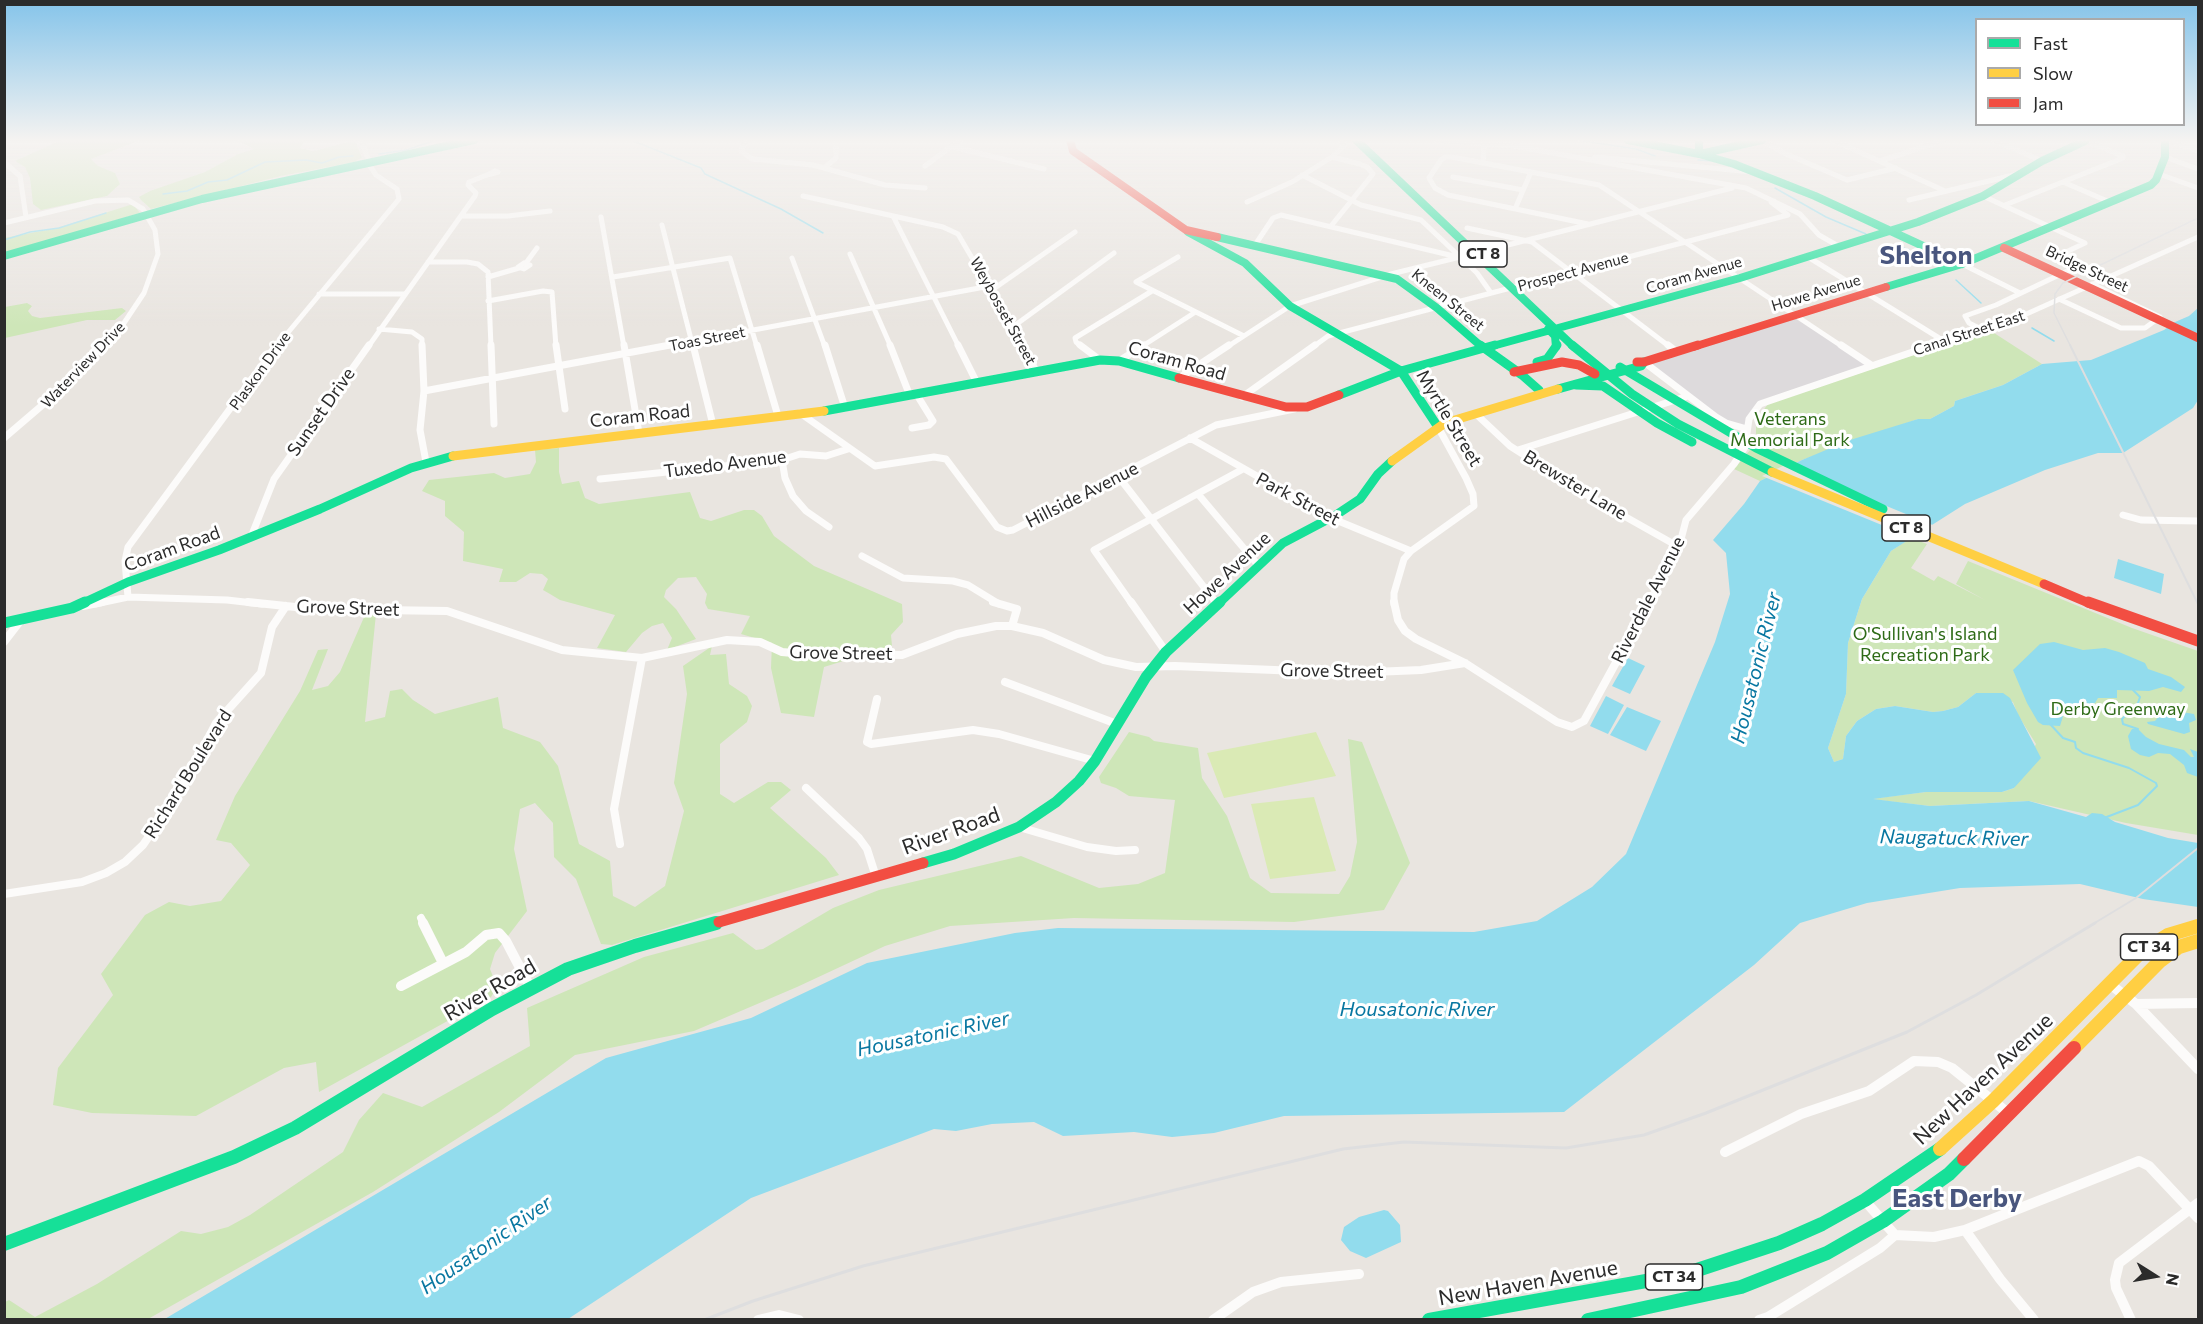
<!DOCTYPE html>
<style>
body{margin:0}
#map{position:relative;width:2203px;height:1324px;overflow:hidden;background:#e9e5e0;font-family:Commissioner,sans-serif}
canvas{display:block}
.frame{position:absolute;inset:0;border:6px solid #2b2b2b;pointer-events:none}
.legend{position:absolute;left:1975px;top:18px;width:210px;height:108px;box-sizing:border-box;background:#fff;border:2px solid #aaa;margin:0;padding:8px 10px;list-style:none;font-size:18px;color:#2b2b2b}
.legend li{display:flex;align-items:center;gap:12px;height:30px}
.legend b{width:30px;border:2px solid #aaa}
.north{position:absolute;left:2125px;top:1246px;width:60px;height:60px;-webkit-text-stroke:4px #fff;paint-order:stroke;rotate:101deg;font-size:16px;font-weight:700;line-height:24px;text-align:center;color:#2b2b2b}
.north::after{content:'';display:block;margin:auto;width:21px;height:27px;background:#2b2b2b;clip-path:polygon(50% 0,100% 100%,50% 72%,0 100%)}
</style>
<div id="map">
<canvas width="2203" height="1324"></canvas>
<div class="frame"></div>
<ul class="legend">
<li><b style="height:8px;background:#16e098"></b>Fast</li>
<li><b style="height:8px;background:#ffcf43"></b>Slow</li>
<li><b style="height:8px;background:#f24e42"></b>Jam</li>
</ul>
<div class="north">N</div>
</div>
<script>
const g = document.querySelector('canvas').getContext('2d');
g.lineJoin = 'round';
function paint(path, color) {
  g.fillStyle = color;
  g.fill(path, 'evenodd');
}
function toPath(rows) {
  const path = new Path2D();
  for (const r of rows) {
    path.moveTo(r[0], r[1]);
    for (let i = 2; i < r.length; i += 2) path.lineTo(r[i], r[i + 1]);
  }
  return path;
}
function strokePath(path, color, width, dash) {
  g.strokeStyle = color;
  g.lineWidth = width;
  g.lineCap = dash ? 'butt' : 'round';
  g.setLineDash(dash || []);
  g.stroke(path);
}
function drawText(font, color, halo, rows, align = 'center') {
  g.font = font + ' Commissioner,sans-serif';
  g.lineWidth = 6;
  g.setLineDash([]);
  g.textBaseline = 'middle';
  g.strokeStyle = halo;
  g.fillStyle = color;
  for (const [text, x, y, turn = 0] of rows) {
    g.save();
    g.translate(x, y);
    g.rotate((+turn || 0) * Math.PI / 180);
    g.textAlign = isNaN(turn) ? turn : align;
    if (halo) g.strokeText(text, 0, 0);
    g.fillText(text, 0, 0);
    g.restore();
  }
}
const industrial = toPath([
 [1796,315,1871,365,1760,404,1747,429,1734,426,1644,362]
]);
const green = toPath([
 [61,140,141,140,91,159,98,166,115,173,120,184,107,196,41,210,33,204,30,178,25,167,15,161],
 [237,140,305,140,300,148,314,151,355,140,362,158,354,162,281,176,151,209,141,200,139,197,150,191,205,172,238,154,254,149],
 [133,204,140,213,5,253,4,238,57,228],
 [27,303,32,306,28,311,32,316,40,318,122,308,126,311,115,320,87,320,5,338,5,307],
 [1991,331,2042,364,2003,385,1955,401,1954,406,1930,419,1918,419,1802,460,1760,481,1734,469,1756,443,1756,420,1768,404,1949,343,1955,343,1974,335],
 [559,448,559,472,562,484,579,481,585,498,599,504,690,492,700,518,711,521,744,510,754,510,762,516,774,536,814,566,902,604,903,622,891,635,892,646,824,667,814,717,781,713,771,668,772,643,741,634,750,616,708,609,705,603,707,594,696,577,678,578,666,590,664,597,676,609,696,639,667,650,672,638,663,623,652,626,642,633,626,652,597,648,615,615,560,600,550,594,543,590,548,579,542,574,530,573,516,582,499,582,503,569,463,561,464,532,445,516,445,501,422,491,429,480,494,473,505,478,530,474,536,462,535,450],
 [1911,538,1927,544,1911,568,1934,581,1938,576,1985,600,1956,584,1968,561,2132,628,2198,651,2198,835,2126,823,2029,801,1930,806,1870,799,1926,792,2002,792,2014,788,2036,744,2018,715,2013,702,1976,693,1958,707,1943,711,1933,712,1895,706,1876,709,1857,721,1846,736,1843,759,1834,762,1828,748,1846,694,1848,643,1862,599,1891,551],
 [376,614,365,722,385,717,390,691,402,689,413,700,435,714,498,697,503,728,540,742,558,766,579,844,610,861,613,896,635,907,665,886,684,811,674,783,687,694,683,666,712,646,710,655,726,654,729,684,747,696,752,706,747,722,720,744,720,794,734,803,768,782,781,782,791,790,770,808,826,858,839,875,612,945,601,944,576,879,554,857,553,823,535,803,520,809,514,849,527,911,495,953,490,969,494,979,499,984,491,997,319,1092,316,1062,284,1068,196,1116,92,1113,53,1105,58,1068,113,995,101,974,145,915,169,902,190,906,221,901,250,865,231,843,216,840,235,796,300,691,318,650,328,649,312,690,328,686,340,672,365,615],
 [1129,732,1149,737,1154,741,1198,748,1202,778,1227,816,1250,878,1271,893,1339,894,1350,876,1357,842,1348,739,1362,742,1410,863,1384,910,1294,922,1074,918,950,926,885,946,797,987,694,1031,575,1055,499,1112,373,1192,148,1319,5,1319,5,1302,9,1300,35,1317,97,1284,181,1231,201,1234,228,1227,250,1215,343,1152,359,1120,383,1093,422,1107,530,1046,527,1008,644,957,733,933,756,950,763,949,833,908,879,890,1021,856,1099,888,1138,884,1165,873,1175,800,1129,796,1116,788,1101,783,1099,777]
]);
const pitch = toPath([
 [1316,732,1336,776,1224,798,1207,753],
 [1314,797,1336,871,1270,879,1251,804]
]);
const water = toPath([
 [2198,308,2198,400,2193,408,2123,453,2098,453,2045,470,1965,504,1891,551,1862,599,1848,643,1846,694,1828,748,1834,762,1843,759,1846,736,1857,721,1876,709,1895,706,1933,712,1943,711,1958,707,1976,693,2003,693,2010,698,2041,758,2014,788,2002,792,1926,792,1873,799,1930,806,2029,801,2086,817,2092,813,2102,814,2115,822,2168,838,2198,843,2198,907,2143,899,2080,884,1960,888,1867,903,1800,923,1754,965,1564,1112,1284,1116,1214,1133,1172,1137,1134,1132,1063,1136,1034,1122,992,1124,956,1131,934,1129,751,1198,568,1319,163,1320,606,1058,751,1018,867,963,1015,933,1058,928,1474,932,1537,921,1592,887,1626,854,1715,642,1730,594,1726,553,1713,540,1744,504,1760,481,1802,460,1850,440,1918,419,1930,419,1954,406,1955,401,2003,385,2042,364,2091,360,2164,330,2175,322,2189,316],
 [2118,559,2164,574,2161,594,2114,578],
 [2054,642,2083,650,2105,648,2119,652,2145,663,2148,669,2171,677,2185,687,2181,692,2163,687,2149,691,2117,690,2117,698,2098,698,2095,703,2085,709,2064,713,2060,726,2043,725,2038,722,2027,703,2013,670,2040,644],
 [1628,658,1645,666,1630,694,1612,686],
 [1606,696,1624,705,1608,734,1590,726],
 [1627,707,1661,721,1646,751,1610,735],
 [2164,709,2194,714,2196,720,2189,723,2190,732,2184,734,2148,724,2147,722,2155,721,2159,716,2159,710],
 [2132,729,2138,729,2146,737,2159,744,2184,750,2191,757,2194,757,2190,749,2198,752,2198,777,2187,773,2184,765,2170,754,2158,753,2149,757,2140,755,2131,749,2128,736],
 [1384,1210,1388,1211,1400,1225,1401,1242,1366,1258,1350,1251,1341,1240,1344,1227,1359,1217]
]);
const pier = toPath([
 [1791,462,1850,491,1935,526,1916,539,1762,476]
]);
const streamFar1 = toPath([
 [631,140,701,168,705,174,781,209,823,233],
 [1577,140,1636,149,1655,156],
 [379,154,406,150,436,140],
 [1698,160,1713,161],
 [1775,188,1826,217,1866,234],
 [163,194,187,191,208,182,227,180,265,162,306,160,322,163,339,157,353,156],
 [4,240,30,232,59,228,106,213],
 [1898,246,1909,250],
 [1919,255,1926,261],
 [1956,280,1981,303],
 [2032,328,2054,341]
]);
const stream = toPath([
 [2133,690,2140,697,2138,703,2122,719,2123,724,2138,729],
 [2136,706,2158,717],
 [2050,724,2063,738,2075,742,2076,748,2083,753,2129,768,2156,783,2157,786,2138,805,2104,818]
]);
const streetFar3 = toPath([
 [361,140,368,158],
 [746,140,741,151,752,159,813,165,885,185,925,188],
 [1437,140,1517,146],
 [1762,140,1784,153,1847,180,1896,168],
 [1833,140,1945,191],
 [1994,140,2042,161],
 [2166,140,2198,151],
 [2085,141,2123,156],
 [1514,146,1746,188,1800,214,1819,235,1840,247],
 [953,147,1044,169],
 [1920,148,1943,140],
 [1595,157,1753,172],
 [2165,157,2198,169],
 [1880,161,1917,149],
 [4,162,20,176,26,217],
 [1483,163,1484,144],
 [925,166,960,140],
 [825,167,836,158,836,148],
 [495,171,498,172,487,175,495,171],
 [2159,174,2198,188],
 [1302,175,1361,205,1421,220,1477,273,1491,293],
 [1453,177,1523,190],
 [2063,182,2112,203],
 [803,196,943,227,958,234,1024,347],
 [1909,200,2018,174],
 [1247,202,1292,182,1332,157,1344,146,1341,140],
 [2005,205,2123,158,2123,156],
 [1515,209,1531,172],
 [461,216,508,216,550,211],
 [893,216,959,347],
 [601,217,624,347],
 [4,223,95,201,128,200,143,209,155,230,158,254,144,293,122,326,101,347],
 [1588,224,1448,195,1435,188,1429,178,1441,160,1445,157,1452,157,1599,185,1843,347],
 [662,225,693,347],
 [1331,226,1373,174,1367,167,1360,164,1332,157],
 [1467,228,1532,242,1670,347],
 [1255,245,1273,218,1281,215,1458,257],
 [1496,248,1732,188],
 [850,254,891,347],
 [1178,257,1136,282,1244,336],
 [1808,257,1944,341],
 [792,258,825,347],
 [428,262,467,262,478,264,488,272,491,347],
 [524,263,530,265,524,269,518,267,524,263],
 [526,263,537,248],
 [1962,264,2020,293],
 [488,277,519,268],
 [613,277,730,258,757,347],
 [992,290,1075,232],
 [319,294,404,294],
 [2059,299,2121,328,2145,328,2160,317,2092,284],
 [488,301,543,291,552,292,556,347],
 [1014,326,1114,253],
 [379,329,412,332,422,339,422,347],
 [1981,329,1969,323,1965,316,1996,305,2078,266,2077,261,2066,252,2085,243,1983,196],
 [276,347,399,199,397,189,376,175,368,163],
 [368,347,475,196,476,193,468,185,469,182,487,175],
 [662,347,990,286],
 [1082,347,1076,342,1075,338,1152,291],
 [1141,347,1194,313],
 [1227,347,1290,306,1391,274,1460,257],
 [1313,347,1328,336,1788,215,1771,202,1774,201],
 [1928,347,2013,320,2198,237]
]);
const streetFar2 = toPath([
 [422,345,424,391,420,430,426,462],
 [491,345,494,424],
 [556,345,565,409],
 [624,345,639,433],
 [693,345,713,425],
 [757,345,778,416],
 [825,345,845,408],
 [890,345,910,396],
 [958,345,977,383],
 [1023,345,1036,371],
 [1080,345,1100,360],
 [1668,345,1677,352],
 [1841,345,1871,365],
 [1119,361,1144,345],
 [1644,362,1716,417,1726,423,1747,429],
 [1179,378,1229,345],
 [424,391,670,345],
 [1242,397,1315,345],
 [800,413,875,466,934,457,946,459,997,527,1007,531,1013,530,1216,425,1294,409],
 [1476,414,1510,446,1585,494,1679,547],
 [912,428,929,425,933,421,917,395],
 [4,438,53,396,103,345],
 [1190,438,1331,518,1411,551],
 [1518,450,1688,396],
 [782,460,785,478,793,496,806,511,829,527],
 [1118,476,1217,604],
 [600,479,782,460,800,454,826,456,848,449],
 [1198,494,1258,565],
 [2123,515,2141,520,2198,521],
 [251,537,274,479,369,345],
 [862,556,903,578,953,581,968,585,999,604],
 [128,597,125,561,128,547,277,345],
 [95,604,128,597,227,600,262,604],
 [1132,604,1094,550,1243,469],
 [1394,604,1394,593,1404,559,1411,551,1474,506,1473,494,1466,478,1438,427],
 [1648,604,1679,547,1686,520,1734,464,1745,447,1749,419,1760,404,1933,345]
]);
const streetFar1 = toPath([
 [248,602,314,609,447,611,562,650,642,658,727,640,760,642,782,652,793,653,902,655,957,634,996,626,1012,626,1043,633,1104,660,1136,667,1175,666,1349,673,1421,670,1465,663],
 [993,602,1017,609,1012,626],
 [1131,602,1166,652],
 [1216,602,1217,604],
 [1394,602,1398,620,1405,631,1416,639,1465,663,1557,722,1572,727,1584,721,1649,602],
 [83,606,102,602],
 [4,642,21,620],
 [1005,682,1117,724],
 [877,699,867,742,871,744,973,730,999,734,1095,761],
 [806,788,859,838,867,849,876,877],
 [1019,827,1087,847,1116,851,1135,850],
 [620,844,614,809,642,658],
 [4,894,82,882,106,873,125,862,143,845,180,791,216,723,261,673,272,627,286,606],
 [421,918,424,924]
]);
const street = toPath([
 [423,923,443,963],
 [2111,985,2136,1004,2198,1069],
 [401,986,466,952,486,935,499,933,506,941,530,987],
 [2136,1004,2198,1003],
 [1725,1152,1801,1114,1869,1091,1914,1061,1938,1062,1952,1068,2008,1113],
 [1866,1202,1895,1235,1934,1237,1965,1230,2139,1161,2149,1166,2198,1218],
 [1965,1230,2000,1279,2034,1320],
 [758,1320,779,1315,799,1320],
 [1213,1320,1253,1292,1281,1282,1359,1274],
 [1759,1320,1768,1317,1880,1248,1895,1235],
 [2131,1320,2116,1288,2115,1280,2119,1263,2198,1203]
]);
const fastFar3 = toPath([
 [1356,140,1574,347],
 [1628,140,1699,154,1734,164,1815,196,1962,264],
 [1699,140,1699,154],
 [1700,154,1762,140],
 [1188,232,1245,263,1290,306,1360,347],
 [1217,237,1397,279,1437,308,1482,347],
 [4,256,202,199,474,140],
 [1886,287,1962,264,2151,185,2156,180,2165,157,2165,140],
 [1548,329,1555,336,1556,347],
 [1489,347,1740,278,1918,222,1983,196,2042,161,2085,141]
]);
const fastFar2 = toPath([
 [1357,345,1401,371,1438,427],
 [1480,345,1522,375,1539,390,1540,394],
 [1572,345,1632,394,1678,424,1772,472],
 [1537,362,1547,359,1557,345],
 [1620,367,1756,448,1883,509],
 [1576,385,1603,386,1657,423,1692,442],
 [1558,389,1641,366,1644,362],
 [1339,395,1401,371,1495,345],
 [824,411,1100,360,1119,361,1179,378],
 [81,604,128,582,219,550,320,509,411,468,453,456],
 [1218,604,1283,543,1336,515,1360,499,1378,474,1392,461]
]);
const fastFar1 = toPath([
 [4,623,72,608,85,602],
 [923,863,954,854,1019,827,1056,802,1079,781,1095,761,1146,677,1166,652,1220,602],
 [711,924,719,922]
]);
const fast = toPath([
 [4,1244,234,1157,295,1128,492,1009,568,969,635,946,716,923],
 [1429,1320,1685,1274,1779,1243,1822,1224,1865,1200,1940,1149],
 [1588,1320,1741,1287,1827,1253,1883,1221,1949,1174,1964,1159]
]);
const slowFar1 = toPath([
 [453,456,824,411],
 [1392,461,1445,423,1558,389],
 [1772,472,2044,584]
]);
const slow = toPath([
 [2074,1048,2159,962,2179,947,2198,941],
 [1940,1149,1993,1101,2141,952,2168,935,2198,926]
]);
const jamFar3 = toPath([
 [1070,140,1073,151,1186,230,1217,237],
 [2004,248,2198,338],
 [1693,347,1886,287]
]);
const jamFar2 = toPath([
 [1637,362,1644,362,1698,345],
 [1514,372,1562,362,1579,365,1595,374],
 [1179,378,1286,407,1307,407,1339,395],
 [2044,584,2091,604]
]);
const jamFar1 = toPath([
 [2088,602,2198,641],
 [719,922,923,863]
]);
const jam = toPath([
 [1964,1159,2074,1048]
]);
const railFar2 = toPath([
 [2071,347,2054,313,2055,294,2063,283,2198,218]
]);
const railFar1 = toPath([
 [2070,345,2198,604],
 [2093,924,2136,898,2198,848]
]);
const rail = toPath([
 [704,1320,753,1301,863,1266,1343,1149,1404,1142,1566,1148,1644,1135,1706,1113,1907,1032,1976,995,2095,923]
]);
const farStreetnames = [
 ["Bridge Street",2087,269,25],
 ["Prospect Avenue",1573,272,-15],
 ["Coram Avenue",1694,275,-16],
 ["Howe Avenue",1816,293,-17],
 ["Kneen Street",1448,300,39],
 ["Weybosset Street",1003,311,61],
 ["Canal Street East",1969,333,-18],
 ["Toas Street",707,339,-11],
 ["Waterview Drive",83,365,-46],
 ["Plaskon Drive",260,371,-54]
];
const shields = [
 [1483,254,48],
 [1906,528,48],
 [2149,947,57],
 [1674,1277,57]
];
const shieldNames = [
 ["CT 8",1483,254],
 ["CT 8",1906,528],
 ["CT 34",2149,947],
 ["CT 34",1674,1277]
];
const streetNames = [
 ["Coram Road",1177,361,16],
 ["Sunset Drive",321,412,-55],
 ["Coram Road",640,416,-6],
 ["Myrtle Street",1449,418,59],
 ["Tuxedo Avenue",725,464,-7],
 ["Brewster Lane",1575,485,31],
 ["Hillside Avenue",1082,495,-27],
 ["Park Street",1298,499,28],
 ["Coram Road",172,549,-20],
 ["Howe Avenue",1227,573,-43],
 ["Riverdale Avenue",1648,600,-63],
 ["Grove Street",348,608,2],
 ["Grove Street",841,653,1],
 ["Grove Street",1332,671,1],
 ["Richard Boulevard",188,774,-58]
];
const parkNames = [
 ["Veterans",1790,419],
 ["Memorial Park",1790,440],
 ["O'Sullivan's Island",1925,634],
 ["Recreation Park",1925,655],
 ["Derby Greenway",2118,709]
];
const waterNames = [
 ["Housatonic River",1756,668,-76],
 ["Naugatuck River",1954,838,1],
 ["Housatonic River",1417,1009],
 ["Housatonic River",933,1034,-12],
 ["Housatonic River",486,1245,-35]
];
const nearStreetnames = [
 ["River Road",951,831,-20],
 ["River Road",490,990,-30],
 ["New Haven Avenue",1983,1079,-43],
 ["New Haven Avenue",1528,1283,-10]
];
const farTownnames = [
 ["Shelton",1926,255]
];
const nearQuarternames = [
 ["East Derby",1957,1198]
];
paint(industrial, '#dddadc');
paint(green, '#cee6b8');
paint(pitch, '#daeab5');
paint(water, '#92dced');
paint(pier, '#e9e5e0');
strokePath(streamFar1, '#92dced', 1.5);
strokePath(stream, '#92dced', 2);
strokePath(streetFar3, '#fcfbfa', 5);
strokePath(streetFar2, '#fcfbfa', 7);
strokePath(streetFar1, '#fcfbfa', 8);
strokePath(street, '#fcfbfa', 10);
strokePath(fastFar3, '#16e098', 8);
strokePath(fastFar2, '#16e098', 9);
strokePath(fastFar1, '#16e098', 11);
strokePath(fast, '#16e098', 14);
strokePath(slowFar1, '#ffcf43', 9);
strokePath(slow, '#ffcf43', 14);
strokePath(jamFar3, '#f24e42', 8);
strokePath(jamFar2, '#f24e42', 9);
strokePath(jamFar1, '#f24e42', 11);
strokePath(jam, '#f24e42', 14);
strokePath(railFar2, '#dededf', 1.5);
strokePath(railFar1, '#dededf', 2);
strokePath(rail, '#dededf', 3);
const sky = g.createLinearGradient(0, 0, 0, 326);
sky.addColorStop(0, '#85c4ea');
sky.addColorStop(0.43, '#f5f3f1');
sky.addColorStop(1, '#f5f3f100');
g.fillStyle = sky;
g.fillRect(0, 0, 2203, 326);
drawText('15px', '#2b2b2b', '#fff', farStreetnames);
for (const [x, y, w] of shields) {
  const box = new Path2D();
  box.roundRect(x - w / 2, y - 13, w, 26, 4.5);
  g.fillStyle = '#fff';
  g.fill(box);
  strokePath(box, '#2b2b2b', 1.5);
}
drawText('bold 16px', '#2b2b2b', null, shieldNames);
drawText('18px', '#2b2b2b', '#fff', streetNames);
drawText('18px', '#2e6b17', '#fff', parkNames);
drawText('italic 20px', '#0877a1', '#fff', waterNames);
drawText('21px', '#2b2b2b', '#fff', nearStreetnames);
drawText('bold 26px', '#49567e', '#fff', farTownnames);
drawText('bold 26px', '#49567e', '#fff', nearQuarternames);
</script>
